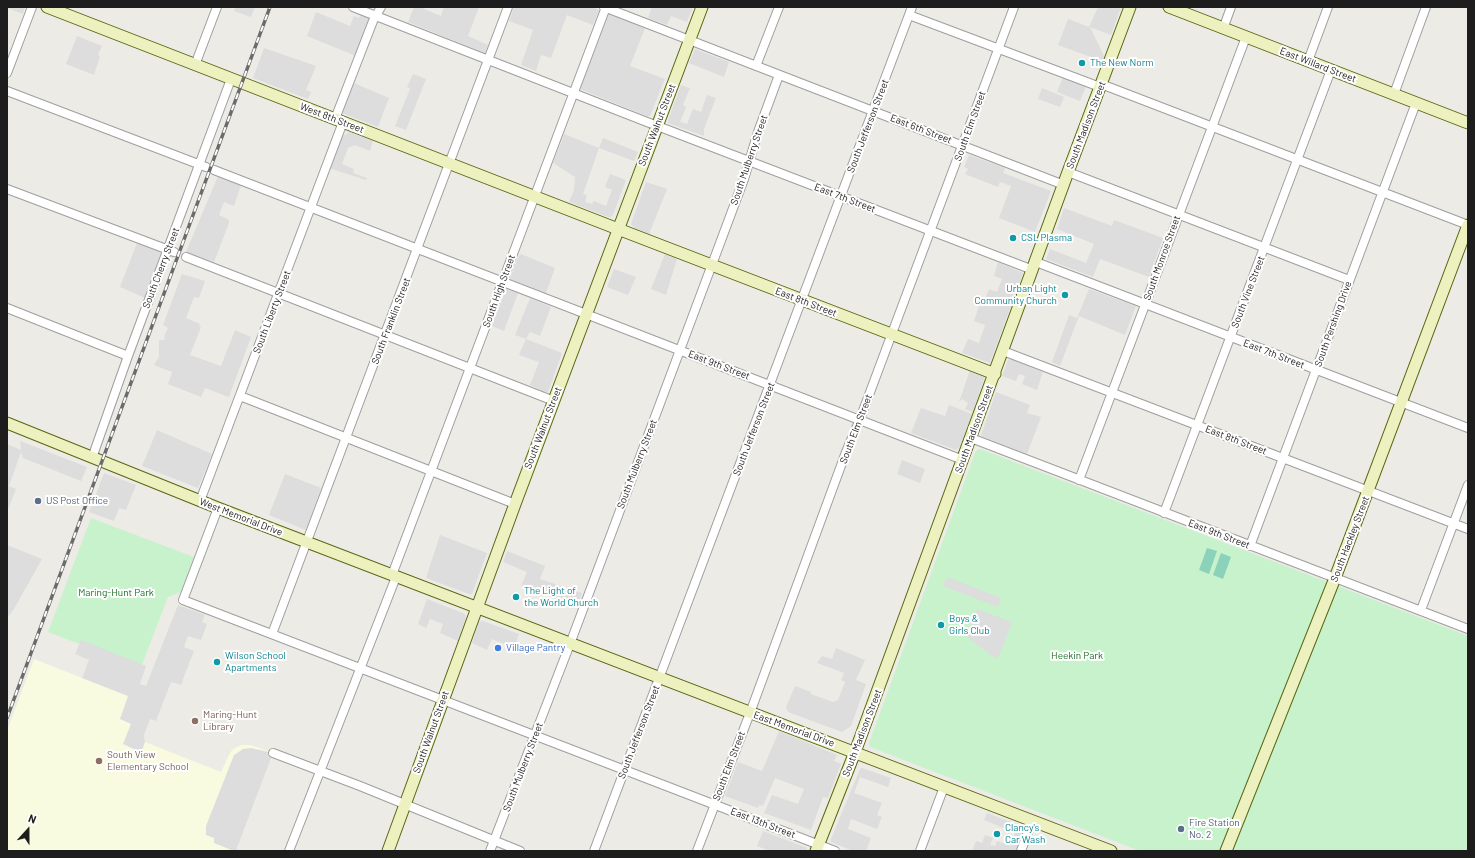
<!DOCTYPE html>
<style>
body{margin:0}
#map{position:relative;width:1475px;height:858px;overflow:hidden;background:#edebe5;font-family:Barlow,sans-serif}
canvas{display:block}
.frame{position:absolute;inset:0;border:8px solid #1d1d1d;pointer-events:none}
.north{position:absolute;left:8px;top:810px;width:40px;height:40px;-webkit-text-stroke:3px #fff;paint-order:stroke;rotate:21deg;font-size:11px;font-weight:700;line-height:16px;text-align:center;color:#1d1d1d}
.north::after{content:'';display:block;margin:auto;width:14px;height:18px;background:#1d1d1d;clip-path:polygon(50% 0,100% 100%,50% 72%,0 100%)}
</style>
<div id="map">
<canvas width="1475" height="858"></canvas>
<div class="frame"></div>
<div class="north">N</div>
</div>
<script>
const g = document.querySelector('canvas').getContext('2d');
g.lineJoin = 'round';
function paint(path, color) {
  g.fillStyle = color;
  g.fill(path, 'evenodd');
}
function toPath(rows) {
  const path = new Path2D();
  for (const r of rows) {
    path.moveTo(r[0], r[1]);
    for (let i = 2; i < r.length; i += 2) path.lineTo(r[i], r[i + 1]);
  }
  return path;
}
function strokePath(path, color, width, dash) {
  g.strokeStyle = color;
  g.lineWidth = width;
  g.lineCap = dash ? 'butt' : 'round';
  g.setLineDash(dash || []);
  g.stroke(path);
}
function drawText(font, color, halo, rows, align = 'center') {
  g.font = font + ' Barlow,sans-serif';
  g.lineWidth = 4;
  g.setLineDash([]);
  g.textBaseline = 'middle';
  g.strokeStyle = halo;
  g.fillStyle = color;
  for (const [text, x, y, turn = 0] of rows) {
    g.save();
    g.translate(x, y);
    g.rotate((+turn || 0) * Math.PI / 180);
    g.textAlign = isNaN(turn) ? turn : align;
    if (halo) g.strokeText(text, 0, 0);
    g.fillText(text, 0, 0);
    g.restore();
  }
}
const education = toPath([
 [34,659,128,696,131,724,144,735,145,742,221,772,230,753,233,749,241,745,251,745,273,753,236,851,7,851,7,731]
]);
const park = toPath([
 [980,449,1468,636,1468,851,1140,851,870,747,869,743,975,453,977,450],
 [91,518,194,557,181,592,168,597,141,667,48,632]
]);
const pitch = toPath([
 [1207,548,1217,551,1209,574,1199,570],
 [1221,553,1231,557,1223,579,1213,575]
]);
const parking = toPath([
 [7,7,25,7,23,14,7,8],
 [236,7,255,7,251,17,234,11],
 [414,7,420,7,441,16,444,7,479,7,468,36,488,45,485,53,408,22],
 [514,7,592,7,599,10,593,25,567,15,551,58,541,55,536,71,521,65,533,30,509,21],
 [652,7,686,7,692,9,687,22,671,16,667,25,648,18],
 [1098,7,1121,7,1111,35,1090,27,1104,56,1102,61,1058,45,1068,19,1089,27],
 [316,12,350,26,354,16,359,18,360,15,369,18,356,56,307,36],
 [609,13,645,28,630,66,665,79,650,116,647,116,580,89],
 [77,36,102,46,98,55,100,56,94,75,66,64],
 [264,48,316,66,306,90,311,92,308,99,253,78],
 [695,49,729,62,724,77,689,63],
 [413,74,426,79,406,130,395,126,410,89,407,87],
 [1063,77,1086,86,1080,101,1057,92],
 [354,83,389,98,378,127,342,113],
 [681,85,690,88,683,105,686,107,680,122,687,124,693,109,701,112,707,95,716,98,704,129,704,136,668,123,668,120],
 [1042,88,1064,97,1060,107,1038,99],
 [349,132,373,141,370,151,355,145,348,148,342,164,354,169,353,173,367,178,366,180,329,168,341,137],
 [564,134,599,148,603,138,638,152,634,161,599,148,583,194,587,195,585,202,592,204,594,201,606,206,612,190,605,187,610,174,626,180,613,215,611,217,608,217,569,202,574,190,575,177,553,163],
 [969,155,1005,168,1003,173,1051,191,1035,232,999,218,1011,186,1000,182,998,187,965,174,968,169,964,167],
 [218,176,241,185,234,206,224,202,219,215,229,220,229,223,214,262,186,252],
 [646,182,667,189,649,234,634,228,631,224],
 [1064,208,1112,226,1114,220,1163,238,1149,277,1100,259,1093,277,1046,259,1050,249,1086,263,1094,244,1057,229],
 [137,243,161,252,145,298,120,287],
 [521,254,555,268,546,293,510,279,519,255],
 [665,254,677,259,666,295,651,289],
 [998,262,1023,273,990,363,962,353,968,339,979,343,985,325,974,321,979,306,982,307,989,289,997,292,1002,279,994,276],
 [614,269,636,277,628,295,607,287],
 [182,274,205,281,199,298,194,297,186,318,200,324,199,327,201,327,190,355,221,366,235,330,251,337,229,397,205,388,201,397,168,384,172,372,154,365,159,357,159,340,164,340,165,334,168,328,163,325],
 [506,289,518,293,504,331,492,326],
 [1089,289,1136,306,1125,335,1079,316,1060,366,1052,362,1069,315,1077,318],
 [530,298,551,307,540,336,530,332,526,339,562,353,548,392,545,392,530,385,539,362,519,355,526,339,515,335],
 [1011,359,1043,372,1037,390,1022,384,1025,376,1019,374,1016,381,1002,376,1008,360],
 [970,370,985,376,973,412,965,409,968,403,962,399,959,402],
 [996,392,1030,405,1027,413,1041,417,1027,454,983,437,981,435],
 [949,405,972,414,960,447,956,450,911,433,921,408,945,416],
 [157,430,212,454,198,488,142,466],
 [20,441,87,467,81,481,23,458,21,452,9,486,16,489,7,512,7,444,21,450],
 [902,460,925,469,920,483,897,474],
 [104,473,136,485,126,510,119,508,114,521,89,512],
 [285,474,321,488,306,530,269,515],
 [440,535,487,553,472,594,469,594,426,578],
 [7,545,42,559,14,609,7,618],
 [507,551,545,566,540,579,582,593,578,605,537,589,535,591,521,586,527,572,503,562],
 [947,577,1001,598,998,607,943,586],
 [427,599,465,614,466,617,458,641,440,633,443,624,430,619,426,628,418,624],
 [178,605,205,615,202,622,207,624,201,640,188,636,184,647,194,651,183,679,182,685,171,682,156,721,150,719,144,735,145,742,139,758,134,756,136,750,123,744,131,724,120,719,128,696,82,678,89,660,75,654,81,640,146,666,140,684,146,686],
 [977,609,1012,622,1000,654,995,658,967,637],
 [483,621,519,634,514,648,492,639,487,650,472,643,479,622],
 [836,648,865,660,856,680,866,684,851,726,842,732,788,712,786,707,795,686,811,692,811,694,833,702,838,700,845,682,841,680,844,673,817,663,822,656,832,659],
 [779,731,837,755,834,761,841,764,828,798,823,797,811,830,764,813,772,795,798,804,804,789,775,778,763,806,759,805,758,808,725,796,738,762,762,771],
 [251,748,273,753,236,851,234,851,214,843,214,838,206,835,206,826,234,755,243,749],
 [862,768,891,778,888,787,860,777,854,793,882,803,877,815,882,817,877,829,851,819,848,829,871,838,866,851,853,851,831,842,831,839,860,769],
 [987,813,1024,827,1024,832,1017,851,972,851,976,841,982,843,985,835,993,838,990,845,995,846,997,841,1010,846,1015,833,984,820],
 [763,831,807,848,806,851,770,851,757,846]
]);
const street = toPath([
 [353,7,647,122,1033,270],
 [604,7,1064,185],
 [909,15,1100,87],
 [1223,29,1231,7],
 [1308,61,1328,7],
 [195,65,217,7],
 [756,66,779,7],
 [7,73,32,7],
 [1101,84,1468,225],
 [7,91,206,167],
 [1394,94,1426,7],
 [335,119,373,21,381,7],
 [214,170,963,460],
 [1068,172,1349,280],
 [7,189,174,252],
 [186,257,554,401],
 [1036,262,1468,428],
 [7,308,128,356],
 [1003,351,1468,529],
 [240,396,515,504],
 [971,438,1468,629],
 [92,458,128,356,231,79],
 [1079,480,1246,37],
 [200,501,343,122],
 [218,508,183,600,835,851],
 [1164,513,1331,70],
 [1250,546,1416,103],
 [392,575,606,7],
 [1421,610,1468,485],
 [272,634,508,7],
 [273,753,360,786,520,851],
 [289,851,396,577],
 [490,851,570,644,744,179,758,132,779,75],
 [594,851,912,7],
 [697,851,750,713,846,452,860,419,1014,7],
 [920,851,944,787],
 [1021,851,1032,821]
]);
const secondary = toPath([
 [47,7,618,229,995,374],
 [1169,7,1468,123],
 [7,423,218,508,1111,851],
 [388,851,515,504,702,7],
 [816,851,855,752,1068,172,1130,7],
 [1226,851,1335,578,1468,225]
]);
const rail = toPath([
 [7,718,270,7]
]);
const markers = [
 [1082,63,4,"#0f9aa8"],
 [1013,238,4,"#0f9aa8"],
 [1065,295,4,"#0f9aa8"],
 [38,501,4,"#5c6f8a"],
 [516,597,4,"#0f9aa8"],
 [941,625,4,"#0f9aa8"],
 [498,648,4,"#3f7fe0"],
 [217,662,4,"#0f9aa8"],
 [195,721,4,"#8d6e63"],
 [99,761,4,"#8d6e63"],
 [1181,829,4,"#5c6f8a"],
 [997,834,4,"#0f9aa8"]
];
const cultureNames = [
 ["The New Norm",1090,63],
 ["CSL Plasma",1021,238],
 ["Urban Light",1057,289,"right"],
 ["Community Church",1057,301,"right"],
 ["The Light of",524,591],
 ["the World Church",524,603],
 ["Boys &",949,619],
 ["Girls Club",949,631],
 ["Wilson School",225,656],
 ["Apartments",225,668],
 ["Clancy's",1005,828],
 ["Car Wash",1005,840]
];
const streetNames = [
 ["East Willard Street",1318,65,21],
 ["West 8th Street",332,118,21],
 ["South Walnut Street",657,125,-69],
 ["South Madison Street",1086,125,-69],
 ["South Jefferson Street",868,126,-69],
 ["South Elm Street",970,126,-70],
 ["East 6th Street",921,129,21],
 ["South Mulberry Street",749,160,-71],
 ["East 7th Street",845,198,21],
 ["South Monroe Street",1162,258,-70],
 ["South Cherry Street",161,268,-69],
 ["South High Street",499,291,-70],
 ["South Vine Street",1248,292,-69],
 ["East 8th Street",806,302,21],
 ["South Liberty Street",272,312,-69],
 ["South Franklin Street",391,321,-69],
 ["South Pershing Drive",1333,324,-70],
 ["East 7th Street",1274,354,21],
 ["East 9th Street",719,365,21],
 ["South Walnut Street",543,428,-69],
 ["South Jefferson Street",754,429,-69],
 ["South Elm Street",856,429,-69],
 ["South Madison Street",974,429,-70],
 ["East 8th Street",1236,440,21],
 ["South Mulberry Street",637,464,-69],
 ["West Memorial Drive",241,517,21],
 ["East 9th Street",1219,534,21],
 ["South Hackley Street",1350,539,-69],
 ["East Memorial Drive",794,729,20],
 ["South Walnut Street",431,732,-70],
 ["South Jefferson Street",639,732,-69],
 ["South Madison Street",862,733,-69],
 ["South Elm Street",729,766,-69],
 ["South Mulberry Street",523,767,-69],
 ["East 13th Street",763,823,21]
];
const serviceNames = [
 ["US Post Office",46,501],
 ["Fire Station",1189,823],
 ["No. 2",1189,835]
];
const parkNames = [
 ["Maring-Hunt Park",116,593],
 ["Heekin Park",1077,656]
];
const shopNames = [
 ["Village Pantry",506,648]
];
const educationNames = [
 ["Maring-Hunt",203,715],
 ["Library",203,727],
 ["South View",107,755],
 ["Elementary School",107,767]
];
paint(education, '#f9fbe0');
paint(park, '#c7f2cc');
paint(pitch, '#8cd2bb');
paint(parking, '#ddd');
strokePath(street, '#9e9e9e', 10);
strokePath(secondary, '#586613', 13);
strokePath(street, '#fff', 8);
strokePath(secondary, '#ecf1bf', 11);
strokePath(rail, '#6b6b6b', 3.5);
strokePath(rail, '#fff', 2, [6]);
for (const [x, y, r, color] of markers) {
  const dot = new Path2D();
  dot.arc(x, y, r, 0, 2 * Math.PI);
  g.fillStyle = color;
  g.fill(dot);
  strokePath(dot, '#fff', 1.5);
}
drawText('10px', '#0d838f', '#fff', cultureNames, 'left');
drawText('10px', '#1d1d1d', '#fff', streetNames);
drawText('10px', '#4e5e75', '#fff', serviceNames, 'left');
drawText('10px', '#196d25', '#fff', parkNames);
drawText('10px', '#366cbe', '#fff', shopNames, 'left');
drawText('10px', '#785e54', '#fff', educationNames, 'left');
</script>
